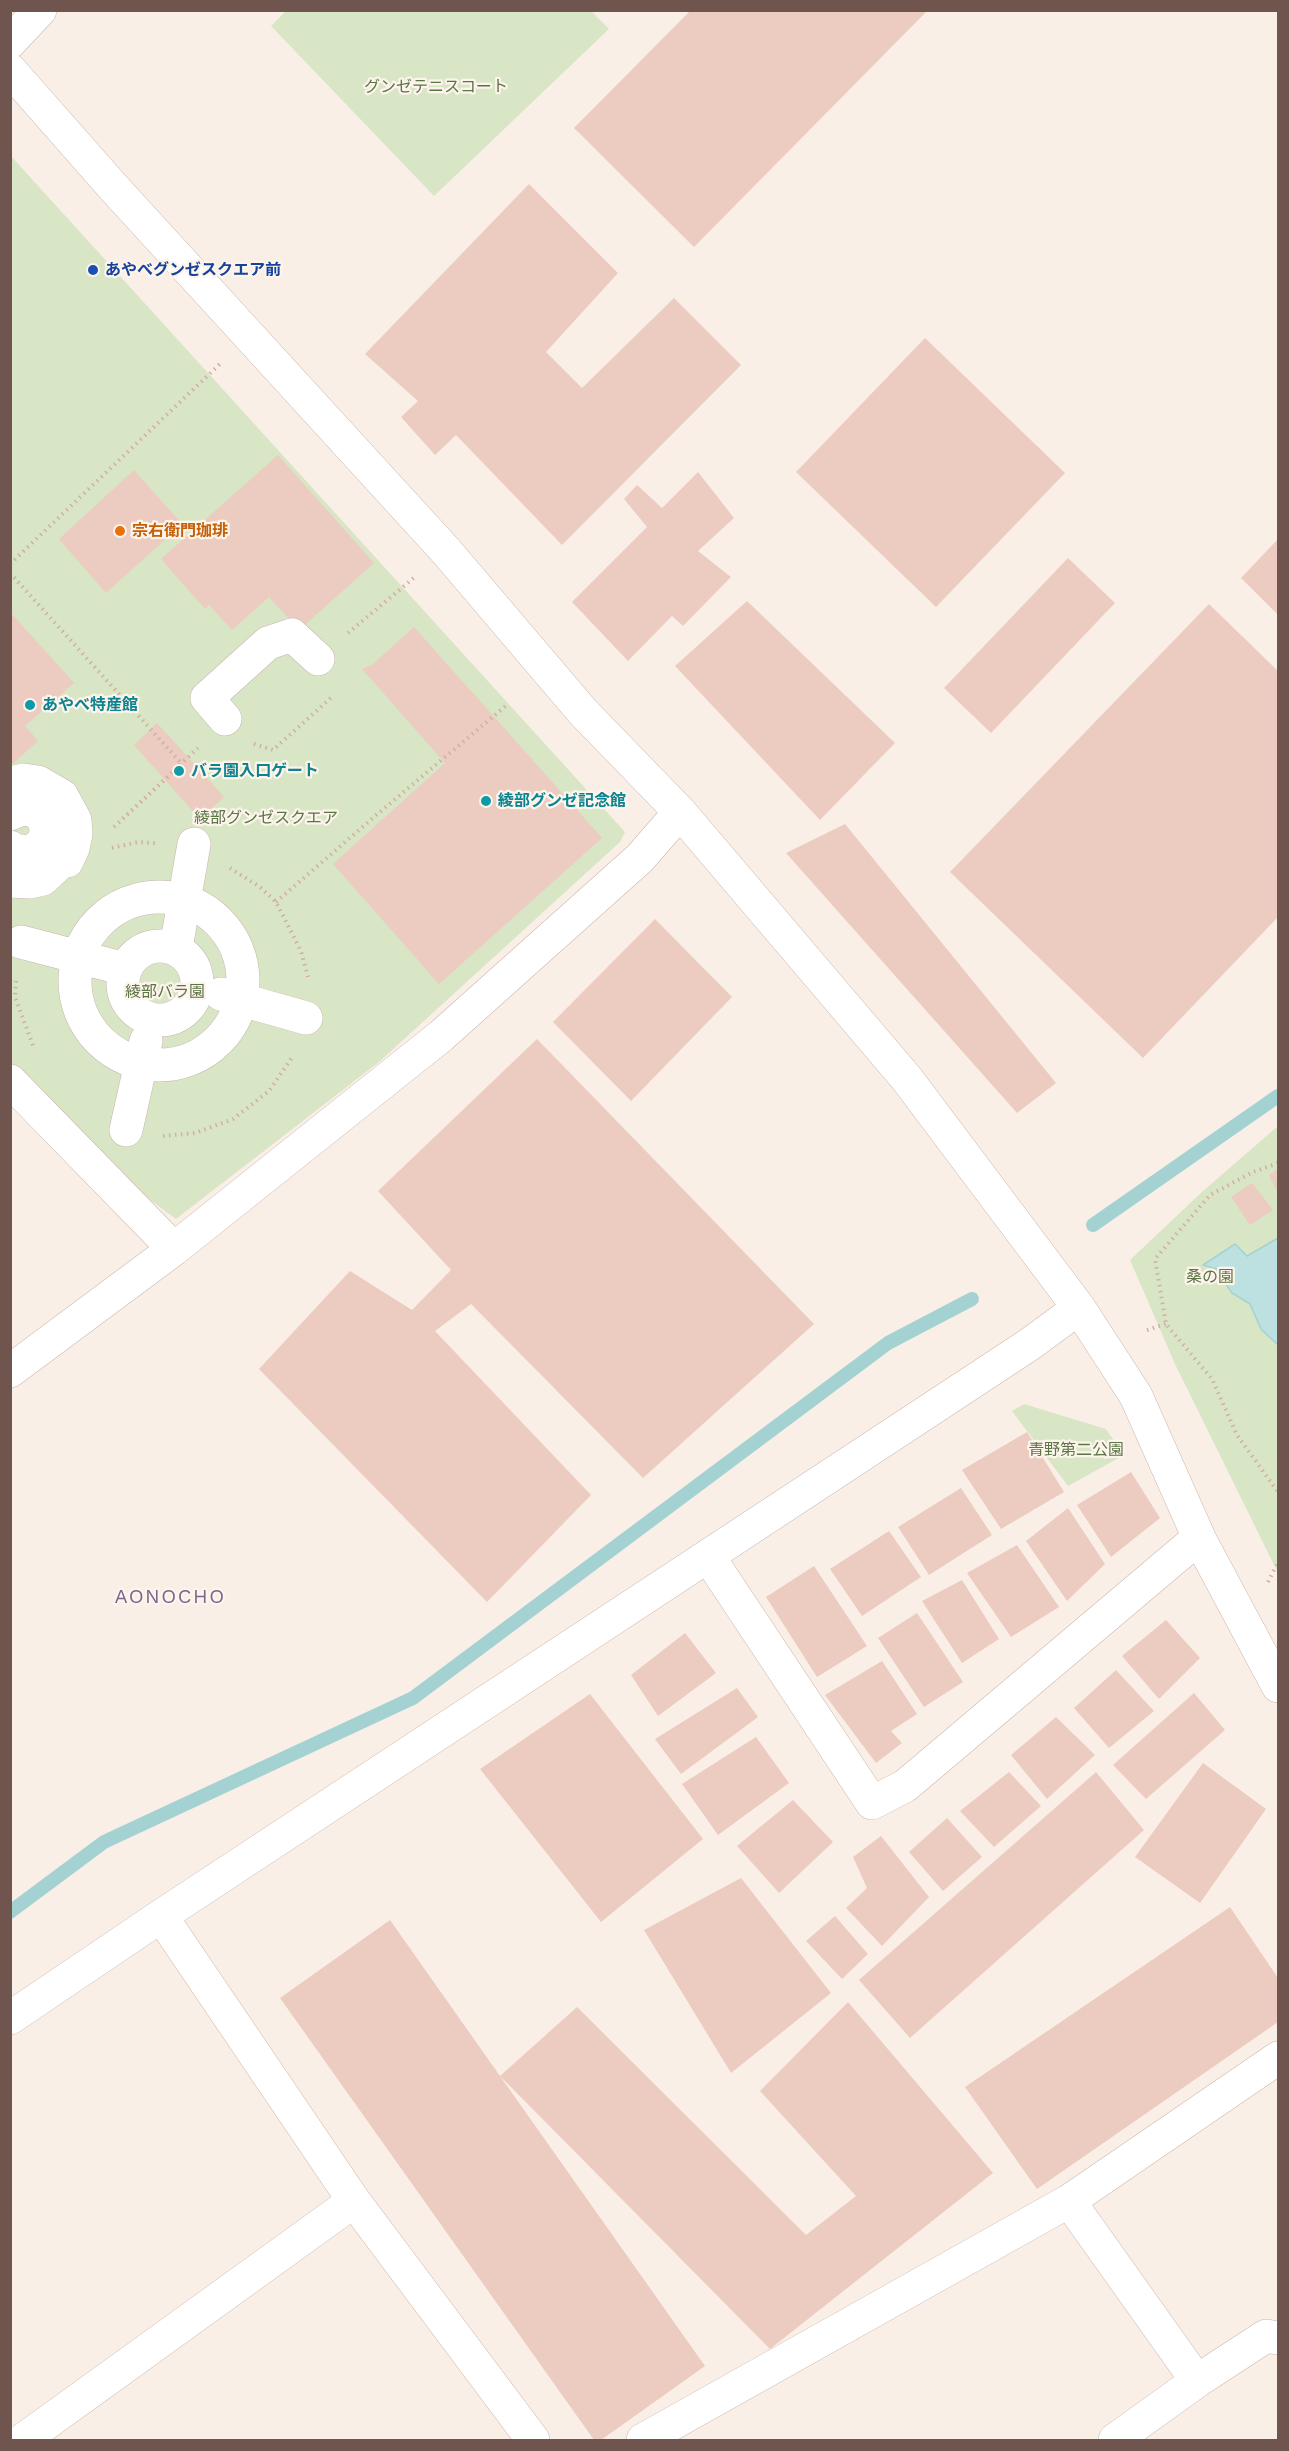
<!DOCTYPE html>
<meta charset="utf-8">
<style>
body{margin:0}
#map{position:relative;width:1289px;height:2451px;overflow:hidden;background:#faefe6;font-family:"Work Sans",sans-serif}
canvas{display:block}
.frame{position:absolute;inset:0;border:12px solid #70554e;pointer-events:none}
</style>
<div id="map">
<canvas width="1289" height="2451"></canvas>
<div class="frame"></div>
</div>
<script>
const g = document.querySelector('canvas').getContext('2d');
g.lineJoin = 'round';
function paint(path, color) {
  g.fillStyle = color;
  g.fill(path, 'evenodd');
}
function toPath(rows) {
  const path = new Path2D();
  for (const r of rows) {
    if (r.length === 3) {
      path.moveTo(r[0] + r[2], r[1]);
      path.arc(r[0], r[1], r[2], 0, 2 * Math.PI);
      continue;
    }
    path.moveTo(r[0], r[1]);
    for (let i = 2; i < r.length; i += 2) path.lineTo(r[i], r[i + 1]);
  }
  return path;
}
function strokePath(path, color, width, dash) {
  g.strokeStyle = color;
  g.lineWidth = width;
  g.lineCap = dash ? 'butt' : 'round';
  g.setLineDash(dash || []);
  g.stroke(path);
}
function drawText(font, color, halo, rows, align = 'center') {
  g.font = font + ' "Work Sans","Noto Sans JP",sans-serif';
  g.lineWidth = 4.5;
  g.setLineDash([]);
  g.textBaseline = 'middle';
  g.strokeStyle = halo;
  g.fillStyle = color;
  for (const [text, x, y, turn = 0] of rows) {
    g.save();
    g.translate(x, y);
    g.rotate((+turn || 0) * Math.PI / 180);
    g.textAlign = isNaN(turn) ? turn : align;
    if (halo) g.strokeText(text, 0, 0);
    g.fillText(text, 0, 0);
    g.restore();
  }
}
const green = toPath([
 [287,10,591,11,609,29,434,196,271,26],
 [10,155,625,832,620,842,379,1062,176,1219,119,1177,72,1124,11,1063],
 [1278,1126,1278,1573,1175,1364,1130,1260,1203,1191],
 [1024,1404,1106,1429,1124,1455,1068,1486,1012,1411]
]);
const water = toPath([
 [1278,1238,1278,1345,1261,1329,1250,1304,1232,1293,1216,1269,1203,1265,1235,1244,1247,1256,1278,1238]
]);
const stream = toPath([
 [1093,1225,1278,1096],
 [10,1912,104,1842,413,1698,888,1343,972,1299]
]);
const building = toPath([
 [691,10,928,10,694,247,574,128],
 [529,184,618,273,546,352,582,388,674,298,741,365,562,545,456,435,435,455,401,417,418,401,365,354],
 [925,338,1065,473,936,607,796,472],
 [278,455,374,563,299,630,269,597,232,630,209,605,205,609,161,559],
 [134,470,182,524,106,593,59,539],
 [698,472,734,518,698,551,731,577,683,626,672,616,628,661,572,602,647,527,624,499,637,485,662,508],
 [1278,539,1278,615,1241,578],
 [1068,558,1115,603,991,733,944,688],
 [747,601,895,743,820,820,675,666],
 [1209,604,1278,671,1278,917,1143,1058,950,872],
 [10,612,74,683,25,726,38,741,10,766],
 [414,627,602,838,439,984,333,864,445,763,362,669,372,665],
 [157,723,224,797,200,819,134,745],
 [845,824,1056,1083,1017,1113,786,853],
 [655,919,732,997,631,1101,553,1022],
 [537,1039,814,1324,643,1478,471,1304,435,1331,591,1495,487,1602,259,1369,350,1271,412,1310,451,1270,378,1191],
 [1278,1169,1278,1193,1269,1175],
 [1252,1183,1273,1210,1250,1225,1231,1197],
 [1027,1432,1064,1492,1001,1529,962,1470],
 [1131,1472,1160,1518,1111,1557,1077,1505],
 [961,1488,992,1535,929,1575,898,1527],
 [1068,1508,1105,1564,1067,1601,1026,1541],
 [889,1531,921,1577,862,1616,830,1569],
 [1017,1545,1059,1607,1011,1637,967,1573],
 [814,1566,867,1646,817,1677,766,1597],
 [962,1580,999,1639,962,1663,922,1601],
 [917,1613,963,1682,924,1707,878,1638],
 [1166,1620,1200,1658,1159,1699,1122,1656],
 [685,1633,716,1673,658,1716,631,1675],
 [882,1661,917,1714,891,1731,902,1743,876,1763,825,1695],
 [1116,1670,1154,1711,1109,1748,1074,1708],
 [737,1688,758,1717,681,1774,655,1739],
 [1194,1693,1225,1730,1146,1799,1113,1765],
 [590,1694,703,1839,601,1922,480,1769],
 [1056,1717,1095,1755,1047,1799,1011,1755],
 [756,1737,789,1783,718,1835,682,1784],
 [1203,1763,1266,1809,1200,1903,1135,1857],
 [1009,1772,1041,1806,994,1847,960,1811],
 [1096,1772,1144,1830,910,2038,859,1980],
 [793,1800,833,1842,779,1893,737,1846],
 [947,1818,982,1857,943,1891,909,1852],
 [881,1836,929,1897,882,1946,846,1908,867,1888,853,1857],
 [741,1878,831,1993,731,2073,644,1930],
 [1230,1907,1278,1978,1278,2022,1037,2189,965,2087],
 [835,1916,868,1954,842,1979,806,1941],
 [390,1920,500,2076,577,2007,806,2235,856,2196,760,2091,848,2002,993,2173,770,2349,500,2076,705,2366,601,2440,594,2440,280,1998]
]);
const path = toPath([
 [10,564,221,363],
 [10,573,182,764,116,825],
 [348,633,416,576],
 [254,744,273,750,333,696],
 [114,827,198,748],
 [112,848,138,842,155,843],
 [230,868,260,887,276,902,301,951,308,977],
 [276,902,374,817,508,704],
 [16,981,15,997,34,1048],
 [163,1136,195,1133,233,1119,269,1091,293,1056],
 [1278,1163,1253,1172,1210,1195,1155,1259,1166,1324,1212,1379,1237,1435,1278,1492],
 [1147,1330,1166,1324],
 [1268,1582,1278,1562]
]);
const minor = toPath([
 [10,42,40,10],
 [10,70,114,188,446,551,583,712,680,812,907,1079,1079,1308,1136,1396,1200,1540,1278,1686],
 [225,719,207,698,268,643,292,635,318,659],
 [10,783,24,780,38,782,62,796,75,820,76,834,73,848,67,861,61,862,43,879,29,882,10,881],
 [10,814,22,809,36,811,44,820,47,833,41,845,30,852,15,850,10,847],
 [159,981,84],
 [21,942,125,969],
 [160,983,37],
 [176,948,194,844],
 [221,994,306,1018],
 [10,1081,174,1249],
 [126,1130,146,1041],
 [10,1371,174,1249,441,1036,640,858,680,812],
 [708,1556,872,1803,905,1786,1189,1546,1200,1540],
 [161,1916,354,2201,533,2440],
 [10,2018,161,1916,1030,1344,1079,1308],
 [1069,2201,1197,2381],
 [23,2440,354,2201],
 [643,2440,1069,2201,1278,2058],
 [1115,2440,1197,2381,1266,2336,1278,2338]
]);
const markers = [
 [93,270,6,"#1a4fb4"],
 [120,531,6,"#e8710a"],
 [30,705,6,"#0f9aa8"],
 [179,771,6,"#0f9aa8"],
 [486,801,6,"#0f9aa8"]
];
const parkNames = [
 ["グンゼテニスコート",436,87],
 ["綾部グンゼスクエア",266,818],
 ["綾部バラ園",165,992],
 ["桑の園",1210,1277],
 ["青野第二公園",1076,1450]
];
const transitNames = [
 ["あやべグンゼスクエア前",105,270]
];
const foodNames = [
 ["宗右衛門珈琲",132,531]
];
const cultureNames = [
 ["あやべ特産館",42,705],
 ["バラ園入口ゲート",191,771],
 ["綾部グンゼ記念館",498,801]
];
const quarterNames = [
 ["AONOCHO",170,1597]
];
paint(green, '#d8e6c6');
paint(water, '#bde1e1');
strokePath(water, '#a4d2d2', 1.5);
strokePath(stream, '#a4d2d2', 14);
paint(building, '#eccbc1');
strokePath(minor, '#cab6ad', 34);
strokePath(path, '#d1afa4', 4, [1.5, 4.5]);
strokePath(minor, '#fff', 33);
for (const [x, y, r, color] of markers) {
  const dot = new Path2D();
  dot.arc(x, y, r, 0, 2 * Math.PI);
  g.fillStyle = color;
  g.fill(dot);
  strokePath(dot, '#fdf4ec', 2);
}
drawText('16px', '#5c7547', '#fdf4ec', parkNames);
drawText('bold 16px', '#164399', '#fdf4ec', transitNames, 'left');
drawText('bold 16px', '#c56008', '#fdf4ec', foodNames, 'left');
drawText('bold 16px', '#0d838f', '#fdf4ec', cultureNames, 'left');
g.letterSpacing = '1.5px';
drawText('20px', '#7a668c', '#fdf4ec', quarterNames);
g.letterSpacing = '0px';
</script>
